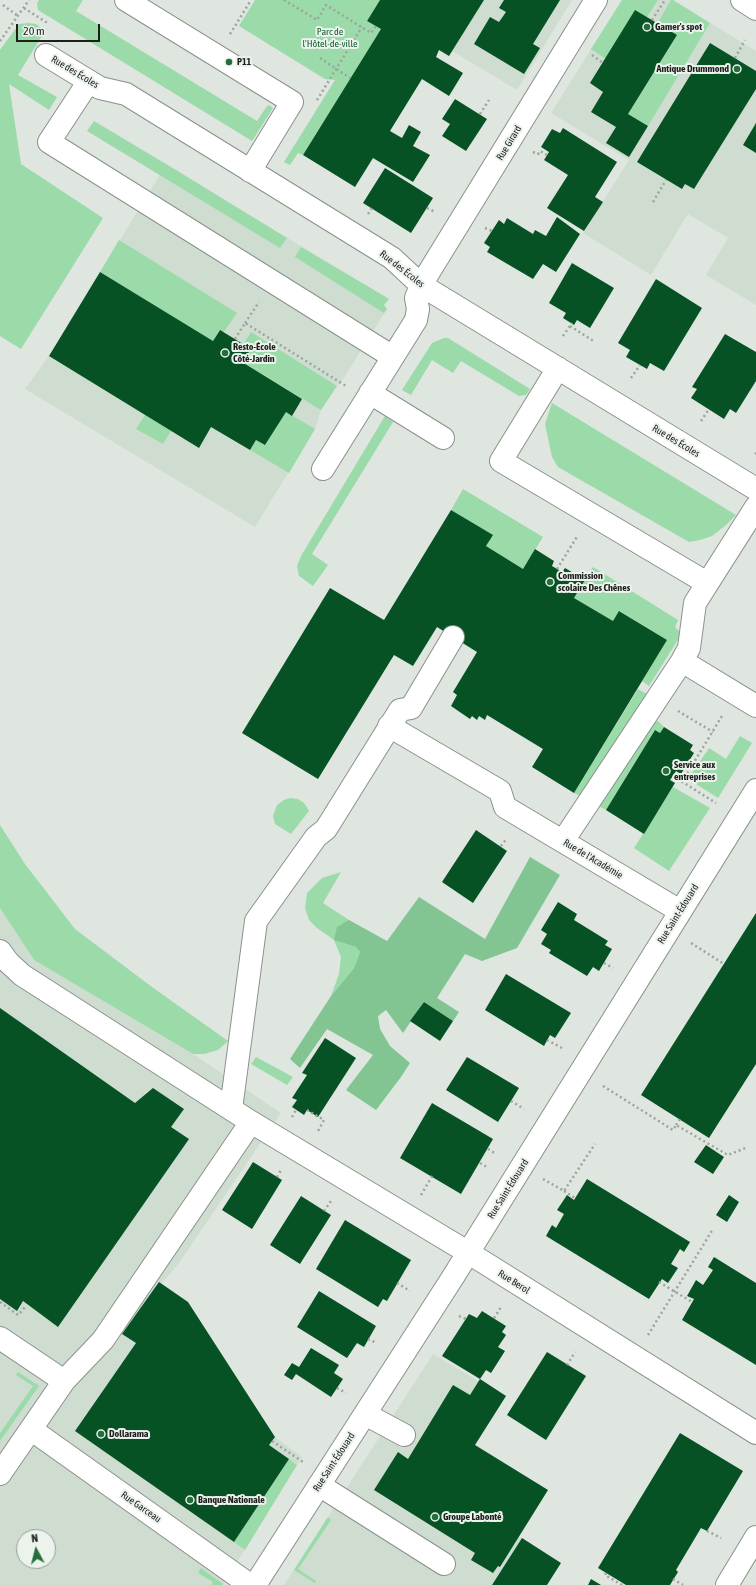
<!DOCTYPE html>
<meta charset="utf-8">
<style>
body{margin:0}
#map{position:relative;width:756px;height:1585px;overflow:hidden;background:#dee6df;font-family:"Asap Condensed",sans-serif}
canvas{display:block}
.north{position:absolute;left:16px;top:1529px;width:40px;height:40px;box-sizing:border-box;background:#ebf3ec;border:1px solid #999e99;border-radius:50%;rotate:353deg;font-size:11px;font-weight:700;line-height:16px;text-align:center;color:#1d1f1d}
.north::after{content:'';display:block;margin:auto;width:14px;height:18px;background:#246e3c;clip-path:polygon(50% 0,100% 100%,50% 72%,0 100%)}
.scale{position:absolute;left:16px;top:24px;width:84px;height:18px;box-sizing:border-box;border:2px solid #1d1f1d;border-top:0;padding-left:5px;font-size:12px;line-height:14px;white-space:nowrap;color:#1d1f1d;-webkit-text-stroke:3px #ebf3ec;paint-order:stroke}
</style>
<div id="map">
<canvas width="756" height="1585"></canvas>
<div class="north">N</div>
<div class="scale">20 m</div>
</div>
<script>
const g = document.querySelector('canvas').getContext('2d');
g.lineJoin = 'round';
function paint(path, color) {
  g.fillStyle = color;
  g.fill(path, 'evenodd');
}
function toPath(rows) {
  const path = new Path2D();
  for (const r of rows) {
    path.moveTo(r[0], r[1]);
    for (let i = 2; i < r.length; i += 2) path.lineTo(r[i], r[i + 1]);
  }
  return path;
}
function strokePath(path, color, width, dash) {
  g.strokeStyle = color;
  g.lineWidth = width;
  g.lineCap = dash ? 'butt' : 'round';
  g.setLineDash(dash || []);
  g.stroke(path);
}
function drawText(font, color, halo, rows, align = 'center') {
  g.font = font + ' "Asap Condensed",sans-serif';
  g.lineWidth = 4;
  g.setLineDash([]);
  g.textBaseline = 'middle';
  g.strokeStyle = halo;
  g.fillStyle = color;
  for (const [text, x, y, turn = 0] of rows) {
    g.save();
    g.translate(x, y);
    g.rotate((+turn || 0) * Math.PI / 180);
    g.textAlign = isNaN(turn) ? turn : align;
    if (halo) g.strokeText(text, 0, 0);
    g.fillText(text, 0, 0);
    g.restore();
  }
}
const built = toPath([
 [484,0,572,0,517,90,452,51],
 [622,0,673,0,756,51,756,305,706,275,728,238,688,214,651,275,583,233,629,160,551,113],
 [166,165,389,299,384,305,387,309,343,379,337,386,321,410,315,429,255,527,25,389,49,356],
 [0,908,34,960,193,1054,281,1113,179,1263,161,1284,275,1437,302,1457,223,1585,0,1585],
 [24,1537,48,1537,48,1561,24,1561],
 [433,1354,478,1381,480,1379,506,1396,475,1445,548,1490,519,1537,522,1538,547,1585,284,1585]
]);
const green = toPath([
 [39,0,83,0,76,11,257,121,267,106,269,105,273,108,252,141,38,10,37,3],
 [255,0,380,0,367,21,381,29,303,155,298,153,290,165,284,162,335,80,325,79,239,26],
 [622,0,658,0,647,17,606,59,591,49],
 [671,0,673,0,710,23,648,126,628,114,677,36,657,24],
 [28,23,36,24,45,31,18,75,57,97,49,110,9,84,21,164,103,218,21,349,0,336,0,50,19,24],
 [94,121,176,170,287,238,280,248,87,131],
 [119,240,237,313,223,333,219,330,213,341,100,272],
 [301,247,389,299,384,305,387,309,384,313,295,257],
 [251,332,337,386,321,410,242,362,250,349,243,345],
 [444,338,448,338,530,389,526,395,519,396,461,361,453,373,432,360,411,395,402,390,432,343],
 [552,403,736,515,726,525,712,536,700,540,689,542,558,467,552,457,545,424],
 [286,412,315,429,289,473,250,450,256,440,265,445],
 [145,415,171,431,163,444,136,429],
 [385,416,393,422,312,554,328,565,313,586,299,576,297,566,301,556],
 [463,489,543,537,523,569,486,546,492,535,451,510],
 [593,567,678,620,675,627,679,631,679,638,649,686,642,681,667,640,620,611,613,621,574,598],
 [638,689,647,694,582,797,574,793],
 [658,721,664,727,660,733,655,730,606,810,597,805,648,723],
 [740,736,752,743,718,798,688,779,709,748,726,759],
 [673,787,710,808,669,871,634,848],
 [290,798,298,799,304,803,309,811,291,834,275,824,273,816,277,805,284,800],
 [0,825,25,864,75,929,152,987,228,1041,218,1050,204,1054,193,1054,34,960,0,908],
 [341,872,323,903,349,920,335,940,356,947,360,952,354,968,331,996,339,974,341,957,334,940,317,928,309,920,305,908,307,893,322,878],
 [256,1057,293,1077,287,1085,251,1064],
 [18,1372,39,1386,0,1441,0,1433,33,1386,16,1375],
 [289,1459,297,1465,245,1550,234,1542],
 [328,1517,331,1520,298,1569,316,1581,315,1583,294,1570],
 [201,1568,223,1584,223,1585,211,1585,213,1582,198,1573]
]);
const forest = toPath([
 [530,857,560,875,517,948,482,961,465,954,437,998,459,1012,453,1021,424,1002,403,1033,386,1010,378,1016,380,1029,390,1046,410,1063,401,1077,376,1110,346,1090,373,1055,327,1029,300,1068,290,1059,331,996,354,968,360,952,356,947,334,940,337,927,349,920,387,941,419,897,485,939]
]);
const building = toPath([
 [380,0,484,0,449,56,439,50,436,57,463,73,449,96,422,79,390,131,402,138,409,125,421,132,413,146,430,155,413,182,373,158,355,187,303,155,381,29,367,21],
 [504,0,560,0,533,44,540,48,524,74,474,44,490,17,499,22,506,12,499,8],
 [635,10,677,35,628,114,648,126,629,157,606,143,616,127,591,112,603,92,590,83],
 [710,43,756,71,756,89,694,189,685,184,682,189,637,162],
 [455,99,487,119,466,151,442,136,450,124,442,119],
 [756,123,756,153,743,145],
 [563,128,617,162,595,197,603,202,584,231,547,208,568,175,544,160,549,152,541,147,552,129,560,133],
 [385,168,433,198,411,233,363,203],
 [557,217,580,234,556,272,543,264,533,279,487,252,490,247,484,243,499,220,504,224,507,218,533,234,535,230,546,236],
 [572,263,614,288,590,328,577,320,574,325,563,318,566,313,549,303],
 [100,272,213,341,220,330,251,349,242,362,302,399,292,416,286,412,265,445,256,440,250,450,211,427,199,448,49,356],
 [656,279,702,308,664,371,650,363,647,369,626,357,630,350,618,343],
 [725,334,756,352,756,381,736,413,730,409,724,419,691,398,697,389,692,387],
 [451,510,493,535,486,546,523,569,535,549,554,561,552,566,562,572,565,568,585,580,574,598,613,621,619,611,667,640,574,793,532,767,543,749,487,715,485,720,479,716,477,720,472,716,470,719,451,706,457,695,453,692,477,652,437,627,413,666,394,655,318,779,242,733,330,588,384,620],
 [664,727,693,745,690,750,694,753,681,774,676,771,673,776,670,780,675,783,644,834,606,810,655,730,660,733],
 [476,830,507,851,473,903,442,882],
 [558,902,577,914,574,920,608,941,605,945,612,949,599,971,593,967,587,976,549,953,551,950,541,944,547,934,541,930],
 [756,913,756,1064,709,1138,641,1095],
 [506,974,571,1013,555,1038,550,1035,544,1046,485,1010],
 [424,1002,453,1021,440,1041,410,1021],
 [0,1008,135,1103,153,1088,184,1109,171,1127,189,1139,58,1327,23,1301,17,1311,0,1299],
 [325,1038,356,1058,318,1117,307,1110,304,1115,292,1107,297,1100,292,1098,307,1075,302,1073],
 [467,1057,519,1088,498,1122,446,1090],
 [432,1103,493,1139,461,1194,400,1158],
 [706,1145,724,1157,713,1174,694,1162],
 [253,1162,282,1180,252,1229,222,1210],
 [587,1179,690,1242,684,1252,680,1249,671,1264,678,1268,668,1283,662,1279,649,1299,546,1236,552,1225,556,1228,564,1214,557,1210,567,1195,574,1200],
 [729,1195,739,1202,727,1222,716,1215],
 [301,1196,331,1215,300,1264,270,1245],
 [345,1220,411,1260,387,1301,383,1299,378,1307,316,1269],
 [714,1257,756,1283,756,1365,682,1320,694,1299,687,1296,696,1280,703,1285,713,1270,708,1267],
 [159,1282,188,1302,275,1437,269,1445,289,1459,234,1542,75,1431,136,1343,122,1334],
 [319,1291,376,1326,364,1347,357,1343,347,1358,297,1327],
 [482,1311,506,1326,502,1332,506,1335,498,1347,505,1351,491,1373,486,1370,480,1379,506,1396,475,1445,548,1490,500,1567,498,1566,493,1573,471,1560,475,1553,374,1490,398,1452,408,1459,453,1385,470,1395,480,1379,442,1356,469,1314,477,1318],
 [311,1348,339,1365,334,1373,343,1379,331,1397,296,1374,292,1380,284,1375,292,1363,299,1367],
 [547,1352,586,1376,546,1440,507,1415],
 [680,1433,743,1471,707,1531,701,1528,676,1570,678,1572,670,1585,626,1585,598,1568],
 [522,1538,561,1563,547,1585,492,1585],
 [591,1579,601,1585,588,1585]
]);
const path = toPath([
 [284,0,317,20,326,5,371,33,376,26],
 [3,5,18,16],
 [24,8,49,24],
 [652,20,665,0],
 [230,34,251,0],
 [0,41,29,0],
 [592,55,603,63],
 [320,58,350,78],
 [735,58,745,40],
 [317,100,362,27],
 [480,114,489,100],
 [533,152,538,154,540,151,547,155],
 [653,202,666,180],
 [427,208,435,212],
 [368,214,372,208],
 [485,228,492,231],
 [245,323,259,302],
 [570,326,595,342],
 [563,336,572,323],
 [235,339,245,323,346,386],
 [631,378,640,365],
 [701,421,709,409],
 [755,454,756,453],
 [557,569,578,535],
 [678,711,713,732],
 [673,776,716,803],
 [682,782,722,716],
 [501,846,507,838],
 [691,943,724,964],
 [604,963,613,968],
 [547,1040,562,1048],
 [603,1086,673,1130,676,1125,728,1155,748,1147],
 [511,1101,524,1109],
 [307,1110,324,1120,318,1131],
 [292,1117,296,1110],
 [676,1125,680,1119],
 [488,1149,496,1154],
 [480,1163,487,1167],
 [277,1177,281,1170],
 [543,1179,564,1191,595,1144],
 [564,1191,575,1198],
 [421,1195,432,1176],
 [324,1211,331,1201],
 [659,1282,692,1302],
 [397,1283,410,1291],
 [0,1302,18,1315,26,1306],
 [459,1316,466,1319],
 [494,1318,501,1307],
 [648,1335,713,1229],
 [368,1339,377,1343],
 [567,1365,575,1352],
 [337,1388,346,1393],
 [272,1441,303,1462],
 [707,1531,721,1538],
 [606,1573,605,1575,622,1585],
 [673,1579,683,1585]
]);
const minor = toPath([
 [126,0,292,102,250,171],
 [742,0,756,9],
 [46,55,100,88,126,94,392,258,421,285,756,489],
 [89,81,49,142,393,357],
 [558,368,501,461,707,583],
 [370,393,443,438],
 [323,469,416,320,418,309,416,298,421,285,596,0],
 [756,507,695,603,689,648,682,661,756,706],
 [389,726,500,791,505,807,680,911],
 [563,841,682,661],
 [0,951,8,962,22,975,251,1122,469,1253,756,1433],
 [231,1109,256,921,316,837,326,829,400,710,411,708,453,637],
 [0,1338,64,1381],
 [365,1414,404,1435],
 [32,1430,250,1585],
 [0,1474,64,1381,103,1340,251,1122],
 [319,1485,444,1564],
 [255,1585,453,1277,756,790],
 [727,1585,756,1537]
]);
const markers = [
 [647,27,4,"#246e3c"],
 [229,62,4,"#246e3c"],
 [737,69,4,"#246e3c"],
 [225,353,4,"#246e3c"],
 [550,582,4,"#246e3c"],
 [666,771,4,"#246e3c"],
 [101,1434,4,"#246e3c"],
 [190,1500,4,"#246e3c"],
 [435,1517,4,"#246e3c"]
];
const poiNames = [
 ["Gamer's spot",655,27],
 ["P11",237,62],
 ["Antique Drummond",729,69,"right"],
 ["Resto-École",233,347],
 ["Côté-Jardin",233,359],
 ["Commission",558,576],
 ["scolaire Des Chênes",558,588],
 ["Service aux",674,765],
 ["entreprises",674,777],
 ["Dollarama",109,1434],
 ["Banque Nationale",198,1500],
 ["Groupe Labonté",443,1517]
];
const parkNames = [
 ["Parc de",330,32],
 ["l'Hôtel-de-ville",330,44]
];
const streetNames = [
 ["Rue des Écoles",75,72,31],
 ["Rue Girard",509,143,-59],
 ["Rue des Écoles",402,269,38],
 ["Rue des Écoles",676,441,31],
 ["Rue de l'Académie",593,859,31],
 ["Rue Saint-Édouard",678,914,-58],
 ["Rue Saint-Édouard",508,1189,-58],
 ["Rue Berol",514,1282,32],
 ["Rue Saint-Édouard",334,1462,-57],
 ["Rue Garceau",141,1507,35]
];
paint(built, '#cfddd1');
paint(green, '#9bdaa9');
paint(forest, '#82c592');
paint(building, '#075225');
strokePath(minor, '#8a918b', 24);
strokePath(path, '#9da39e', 2.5, [2, 3]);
strokePath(minor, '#fff', 22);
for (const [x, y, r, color] of markers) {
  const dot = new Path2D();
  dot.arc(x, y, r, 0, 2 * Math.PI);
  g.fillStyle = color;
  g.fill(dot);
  strokePath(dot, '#ebf3ec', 1.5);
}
drawText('bold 10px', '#1d1f1d', '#ebf3ec', poiNames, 'left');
drawText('10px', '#125c2d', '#ebf3ec', parkNames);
drawText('10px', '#1d1f1d', '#ebf3ec', streetNames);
</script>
